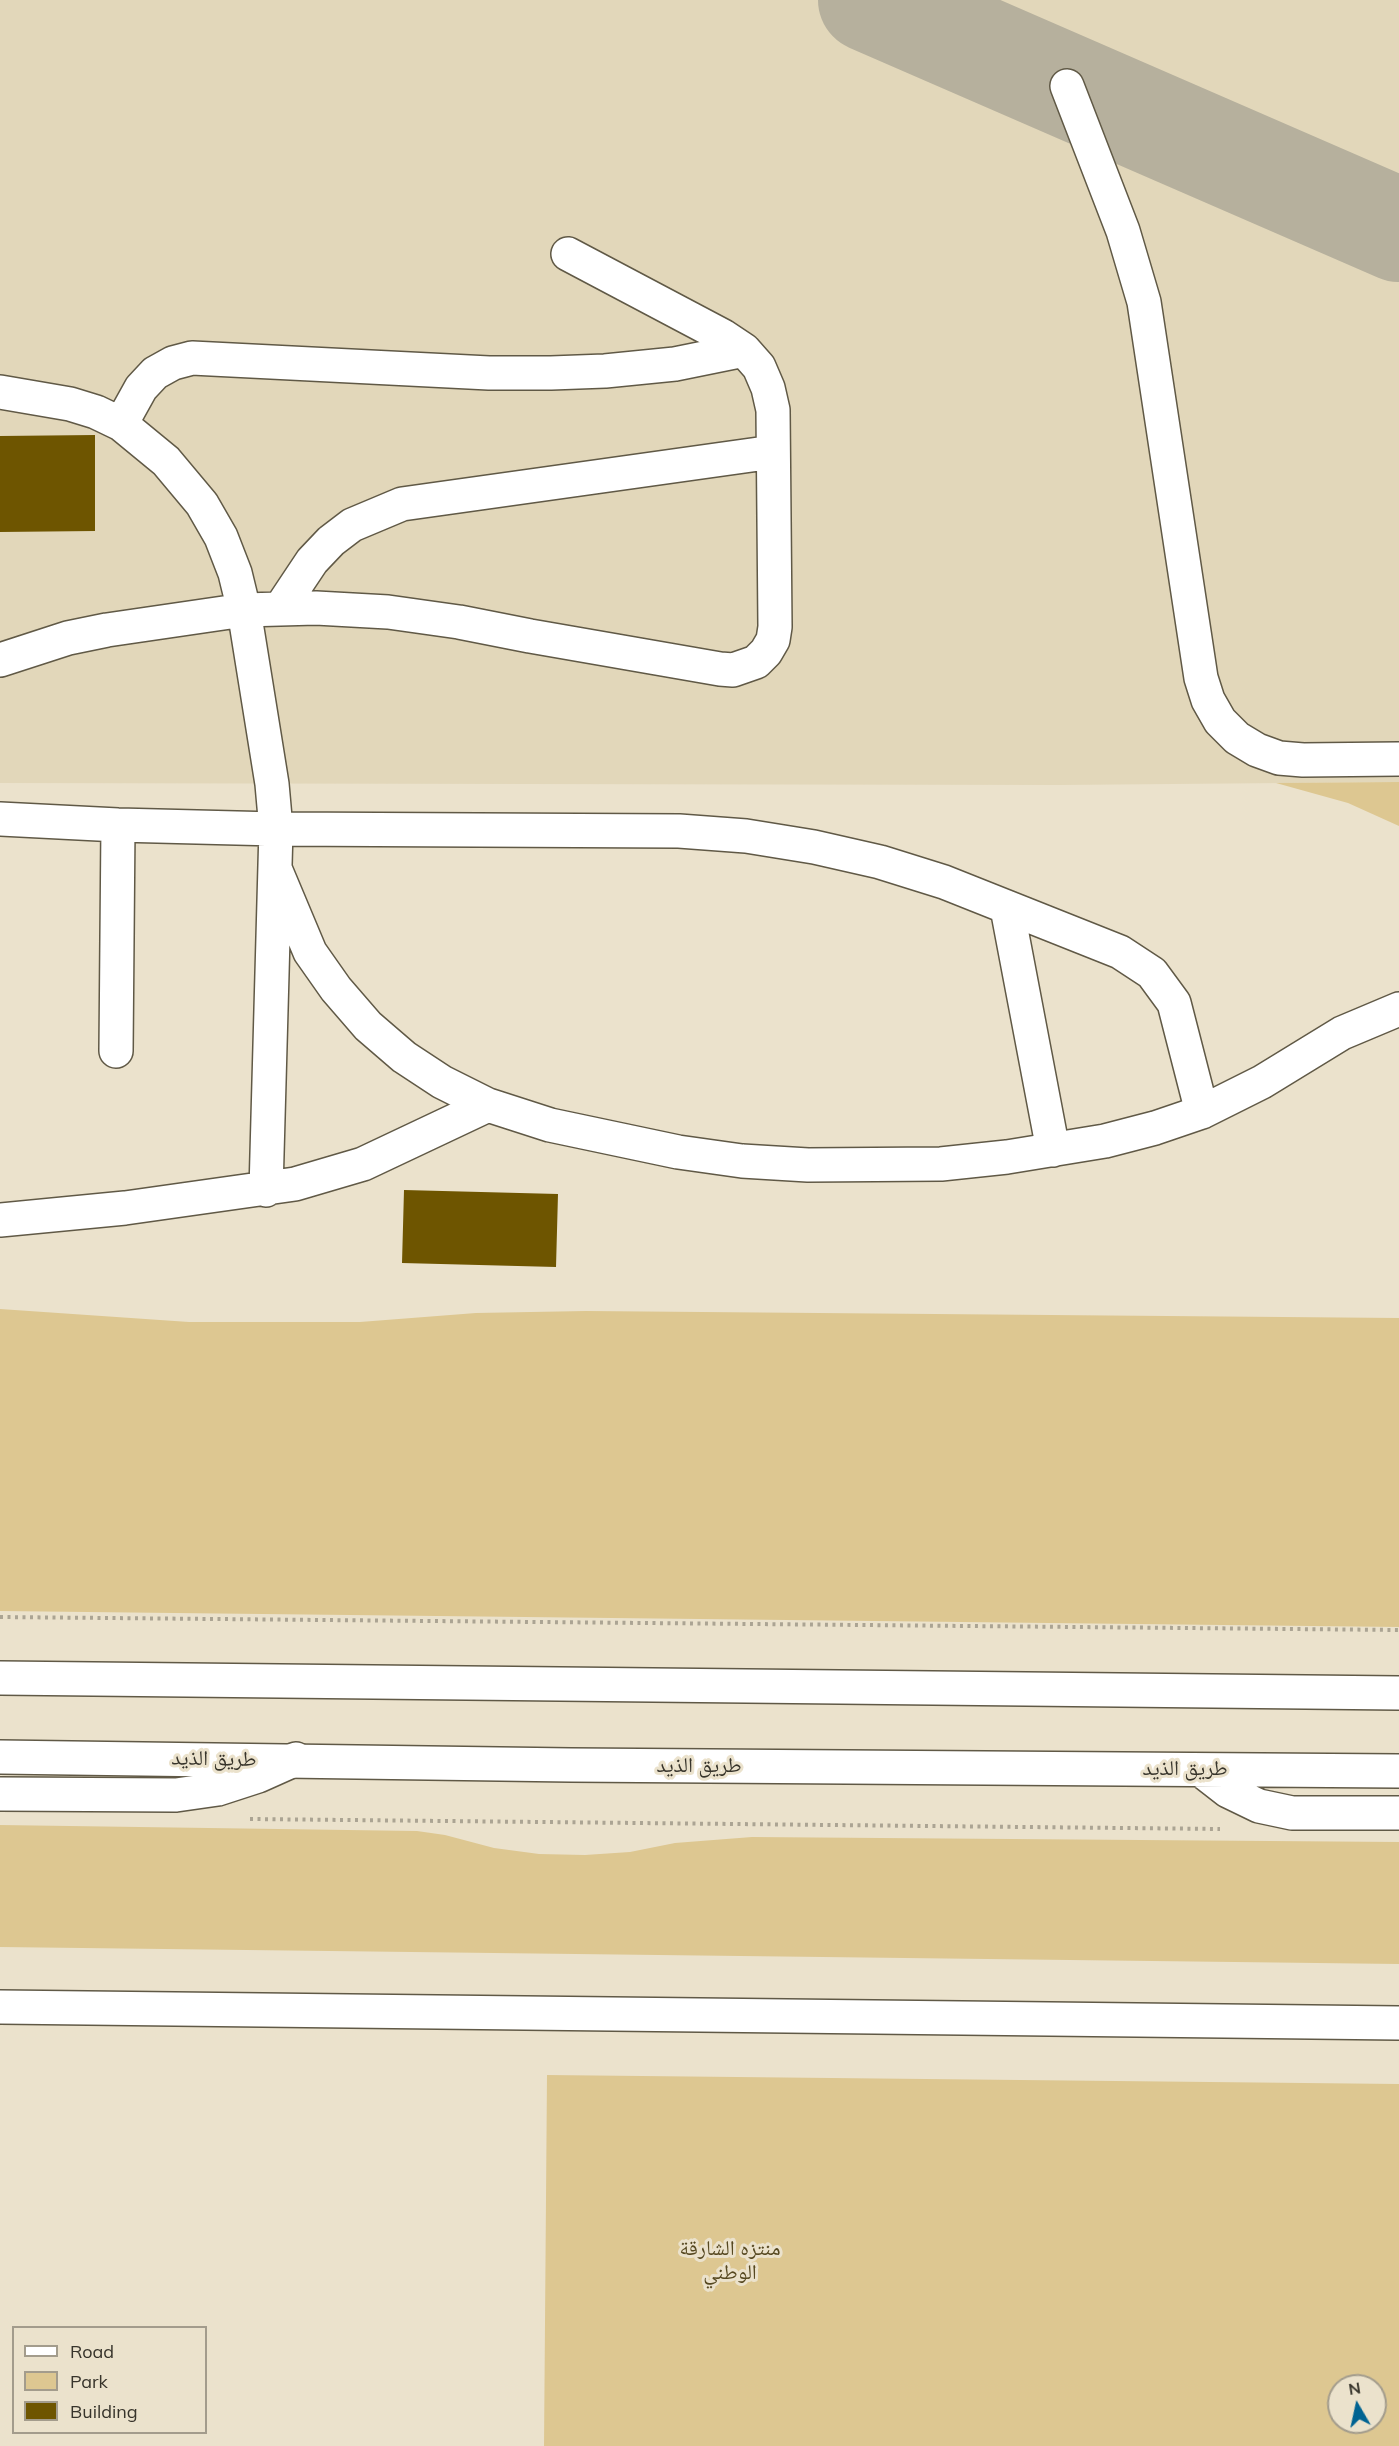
<!DOCTYPE html>
<meta charset="utf-8">
<style>
body{margin:0}
#map{position:relative;width:1399px;height:2446px;overflow:hidden;background:#ebe2cc;font-family:Mulish,sans-serif}
canvas{display:block}
.legend{position:absolute;left:12px;top:2326px;width:195px;height:108px;box-sizing:border-box;background:#ebe2cc;border:2px solid #a39c8c;margin:0;padding:8px 10px;list-style:none;font-size:18px;color:#37342b}
.legend li{display:flex;align-items:center;gap:12px;height:30px}
.legend b{width:30px;border:2px solid #a39c8c}
.north{position:absolute;left:1327px;top:2374px;width:60px;height:60px;box-sizing:border-box;background:#ebe2cc;border:2px solid #a39c8c;border-radius:50%;rotate:351deg;font-size:16px;font-weight:700;line-height:24px;text-align:center;color:#37342b}
.north::after{content:'';display:block;margin:auto;width:21px;height:27px;background:#006392;clip-path:polygon(50% 0,100% 100%,50% 72%,0 100%)}
</style>
<div id="map">
<canvas width="1399" height="2446"></canvas>
<ul class="legend">
<li><b style="height:8px;background:#fff"></b>Road</li>
<li><b style="height:16px;background:#ddc791"></b>Park</li>
<li><b style="height:16px;background:#6e5500"></b>Building</li>
</ul>
<div class="north">N</div>
</div>
<script>
const g = document.querySelector('canvas').getContext('2d');
g.lineJoin = 'round';
function paint(path, color) {
  g.fillStyle = color;
  g.fill(path, 'evenodd');
}
function toPath(rows) {
  const path = new Path2D();
  for (const r of rows) {
    path.moveTo(r[0], r[1]);
    for (let i = 2; i < r.length; i += 2) path.lineTo(r[i], r[i + 1]);
  }
  return path;
}
function strokePath(path, color, width, dash) {
  g.strokeStyle = color;
  g.lineWidth = width;
  g.lineCap = dash ? 'butt' : 'round';
  g.setLineDash(dash || []);
  g.stroke(path);
}
function drawText(font, color, halo, rows, align = 'center') {
  g.font = font + ' Mulish,"Noto Naskh Arabic",sans-serif';
  g.lineWidth = 6;
  g.setLineDash([]);
  g.textBaseline = 'middle';
  g.strokeStyle = halo;
  g.fillStyle = color;
  for (const [text, x, y, turn = 0] of rows) {
    g.save();
    g.translate(x, y);
    g.rotate((+turn || 0) * Math.PI / 180);
    g.textAlign = isNaN(turn) ? turn : align;
    if (halo) g.strokeText(text, 0, 0);
    g.fillText(text, 0, 0);
    g.restore();
  }
}
const built = toPath([
 [0,0,1399,0,1399,782,1059,785,0,783]
]);
const green = toPath([
 [1399,782,1399,826,1348,803,1276,783],
 [0,1309,189,1322,360,1322,476,1313,586,1311,1399,1318,1399,1627,0,1611],
 [0,1825,417,1831,445,1835,494,1848,539,1854,585,1855,630,1852,675,1843,752,1837,1399,1842,1399,1964,0,1947],
 [547,2075,1399,2084,1399,2446,544,2446],
 [1339,2386,1375,2386,1375,2422,1339,2422]
]);
const taxiway = toPath([
 [870,0,1399,230]
]);
const building = toPath([
 [95,435,95,531,0,532,0,436],
 [404,1190,558,1194,556,1267,402,1263]
]);
const path = toPath([
 [0,1617,1399,1630],
 [250,1819,1220,1829]
]);
const minor = toPath([
 [1067,86,1123,231,1144,302,1201,678,1208,700,1220,721,1237,738,1257,750,1279,758,1303,760,1399,759],
 [0,392,70,404,96,412,121,424,166,461,202,504,221,537,235,573,244,610,272,784,276,829,266,1190],
 [121,424,141,388,155,373,173,363,192,358,489,373,551,373,605,371,675,364,744,350],
 [280,609,312,561,331,541,352,525,402,504,773,452],
 [0,660,68,638,107,630,244,610,316,608,388,612,459,622,530,636,720,669,733,670,756,662,766,652,773,640,775,627,773,410,768,388,759,367,744,350,723,336,568,254],
 [0,819,118,825,276,829,679,831,746,836,814,847,880,862,944,882,1120,952,1152,973,1174,1003,1202,1112],
 [276,871,310,952,336,989,368,1026,404,1057,442,1082,488,1105,550,1125,678,1152,742,1161,808,1165,941,1164,1007,1157,1105,1141,1155,1128,1202,1112,1262,1082,1342,1033,1399,1009],
 [1007,908,1053,1150],
 [116,1051,118,825],
 [0,1220,125,1208,295,1184,363,1164,488,1105],
 [0,1794,176,1795,218,1789,258,1776,296,1759],
 [0,2007,1399,2023]
]);
const highway = toPath([
 [0,1678,1399,1693],
 [0,1757,571,1765,1399,1771],
 [1201,1770,1228,1791,1259,1806,1292,1813,1399,1813]
]);
const streetNames = [
 ["طريق الذيد",214,1759,1],
 ["طريق الذيد",699,1766],
 ["طريق الذيد",1185,1769]
];
const parkNames = [
 ["منتزه الشارقة",730,2249],
 ["الوطني",730,2273]
];
paint(built, '#e2d7ba');
paint(green, '#ddc791');
strokePath(taxiway, '#b6b09d', 104);
paint(building, '#6e5500');
strokePath(minor, '#605946', 36);
strokePath(highway, '#605946', 36);
strokePath(path, '#aba493', 4, [3, 4.5]);
strokePath(minor, '#fff', 33);
strokePath(highway, '#fff', 33);
drawText('21px', '#37342b', '#ebe2cc', streetNames);
drawText('21px', '#564820', '#ebe2cc', parkNames);
</script>
